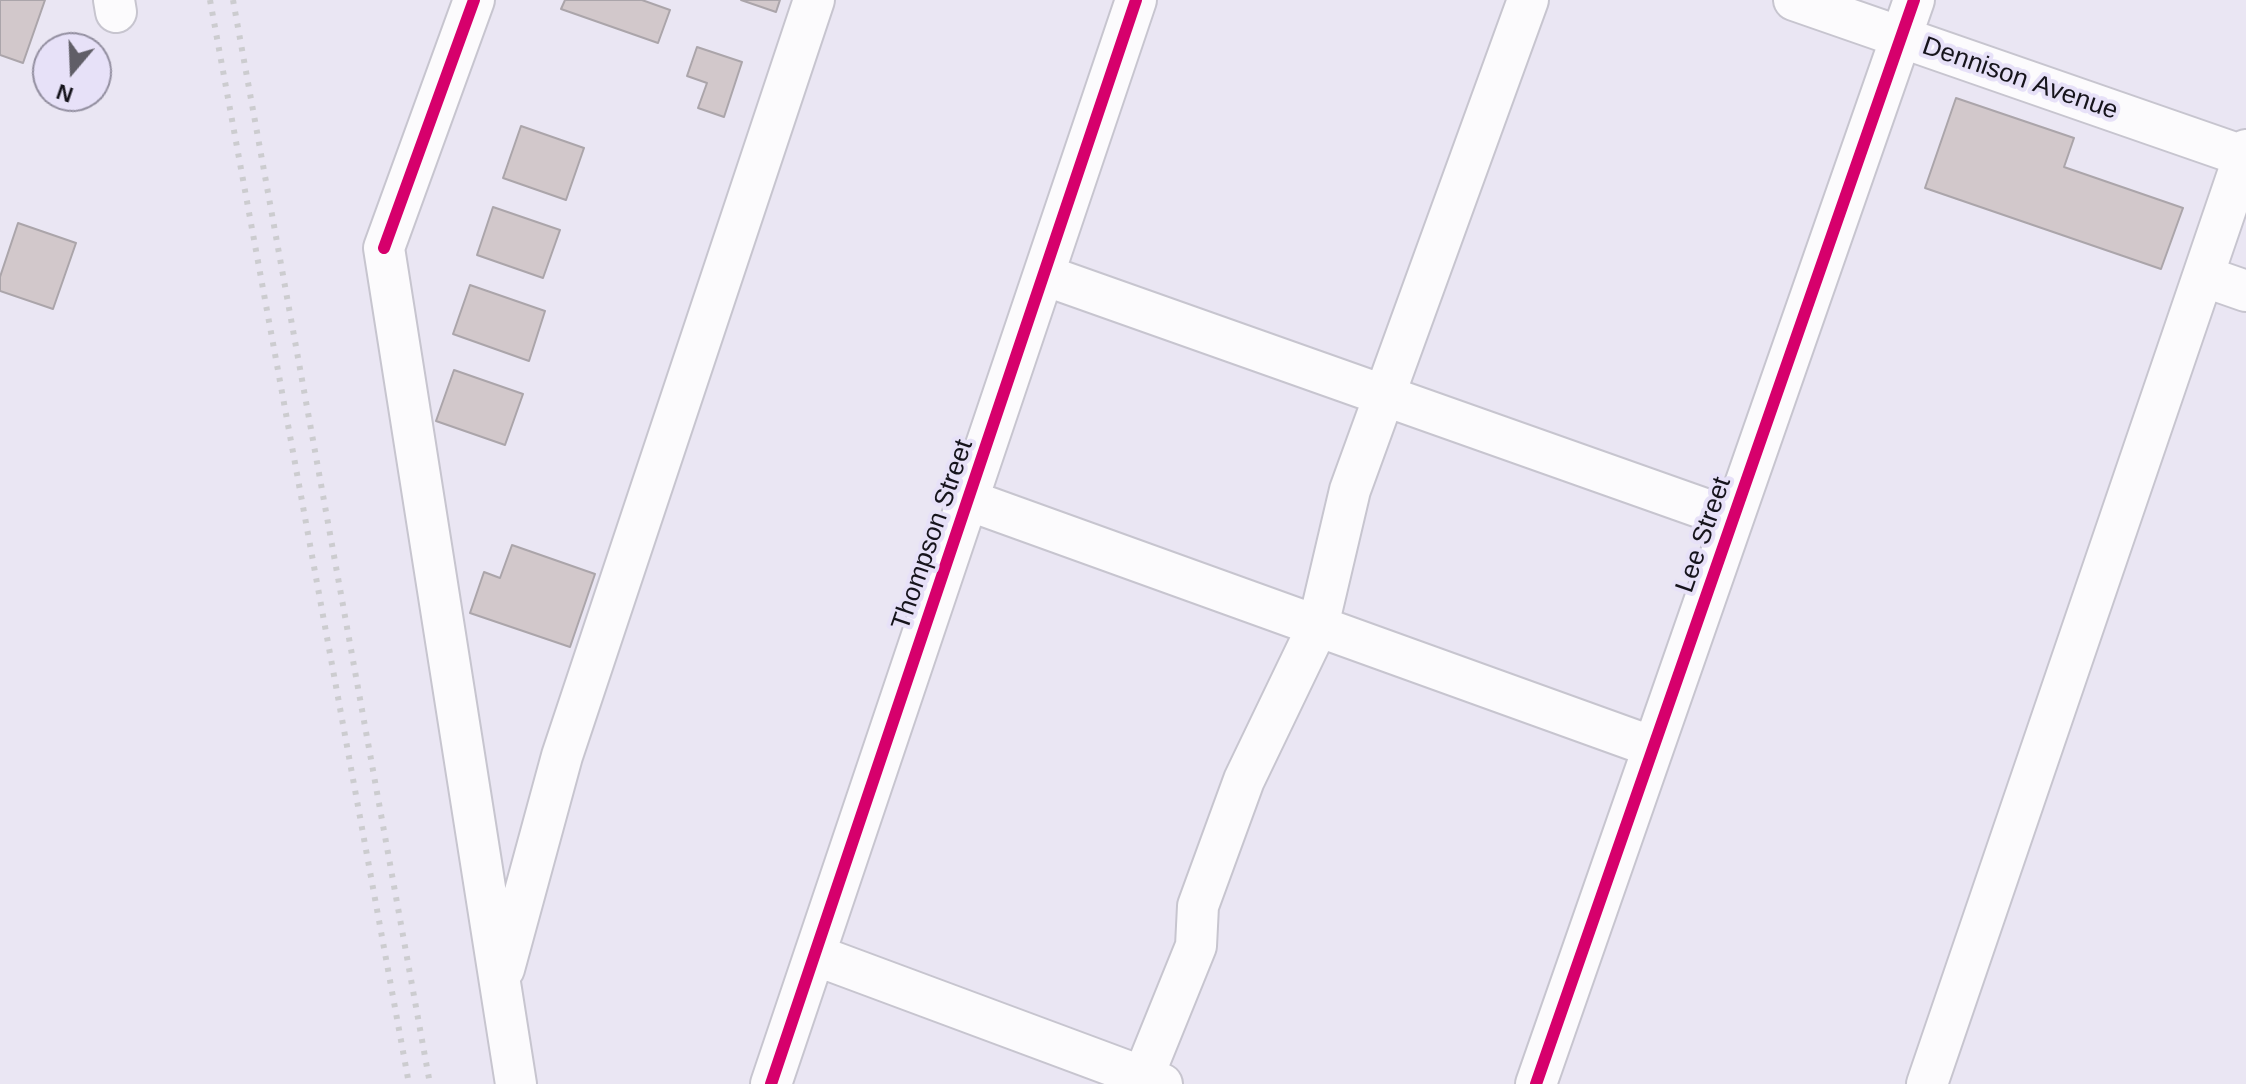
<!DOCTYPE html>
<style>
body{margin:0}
#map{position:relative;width:2246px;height:1084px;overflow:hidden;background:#eae6f3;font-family:Helvetica,sans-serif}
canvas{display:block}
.north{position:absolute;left:32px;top:32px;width:80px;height:80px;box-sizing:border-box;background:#e7e1f8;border:2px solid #938fa0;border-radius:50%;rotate:199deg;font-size:22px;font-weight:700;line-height:32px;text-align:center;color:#16141c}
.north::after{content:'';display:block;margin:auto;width:28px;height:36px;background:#605e67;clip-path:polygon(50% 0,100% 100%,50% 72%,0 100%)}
</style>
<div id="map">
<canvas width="2246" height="1084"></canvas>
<div class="north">N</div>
</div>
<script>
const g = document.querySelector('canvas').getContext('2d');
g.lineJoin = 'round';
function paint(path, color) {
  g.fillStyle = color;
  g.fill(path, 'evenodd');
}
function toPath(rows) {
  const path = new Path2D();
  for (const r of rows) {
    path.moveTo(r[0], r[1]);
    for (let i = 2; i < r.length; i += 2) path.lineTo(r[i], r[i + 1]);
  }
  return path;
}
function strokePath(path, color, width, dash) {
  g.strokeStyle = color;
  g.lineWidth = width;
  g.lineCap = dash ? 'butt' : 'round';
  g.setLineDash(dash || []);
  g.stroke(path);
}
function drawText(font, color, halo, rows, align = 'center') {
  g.font = font + ' Helvetica,sans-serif';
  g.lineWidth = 8;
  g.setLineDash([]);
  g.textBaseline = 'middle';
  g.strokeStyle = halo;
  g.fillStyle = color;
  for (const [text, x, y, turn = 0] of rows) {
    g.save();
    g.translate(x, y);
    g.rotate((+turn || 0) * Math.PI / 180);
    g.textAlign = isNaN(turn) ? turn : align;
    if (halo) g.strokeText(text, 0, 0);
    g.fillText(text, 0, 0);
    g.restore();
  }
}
const building = toPath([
 [0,0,45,0,23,63,0,55,0,0],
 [565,0,642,0,670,10,658,43,561,9,565,0],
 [741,0,780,0,776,12,741,0],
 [697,47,742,62,724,117,698,108,707,83,687,76,697,47],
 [1956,98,2074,138,2064,167,2183,208,2161,269,1925,188,1956,98],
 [521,126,584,148,566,200,503,178,521,126],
 [493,207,560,230,543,278,477,255,493,207],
 [18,223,76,243,53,309,0,291,0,277,18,223],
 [470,285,545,311,529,361,453,334,470,285],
 [454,370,523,394,505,445,436,421,454,370],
 [512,545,595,574,570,647,470,613,484,572,500,578,512,545]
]);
const minor = toPath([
 [114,0,116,12],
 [474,0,384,248,516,1084],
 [1794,0,2246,157],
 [1044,275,1733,519],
 [2203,276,2246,291],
 [968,500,1653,747],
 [815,955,1162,1084],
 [504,969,562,756,814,0],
 [1143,1077,1196,946,1198,906,1244,780,1318,626,1350,490,1528,0],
 [771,1084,1136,0],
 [1536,1084,1914,0],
 [1927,1084,2246,150]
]);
const rail = toPath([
 [210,0,409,1084],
 [233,0,430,1084]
]);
const cycleway = toPath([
 [384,248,474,0],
 [771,1084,1136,0],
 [1536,1084,1914,0]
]);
const streetNames = [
 ["Dennison Avenue",2020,79,19],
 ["Thompson Street",933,535,-71],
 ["Lee Street",1704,535,-71]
];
paint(building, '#d2c8cb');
strokePath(building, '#aba5aa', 2);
strokePath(minor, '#c7c5cf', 44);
strokePath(minor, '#fcfbfd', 40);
strokePath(rail, '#cccccf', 6, [4, 8]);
strokePath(cycleway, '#d6006c', 12);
drawText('26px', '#16141c', '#e7e1f8', streetNames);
</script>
